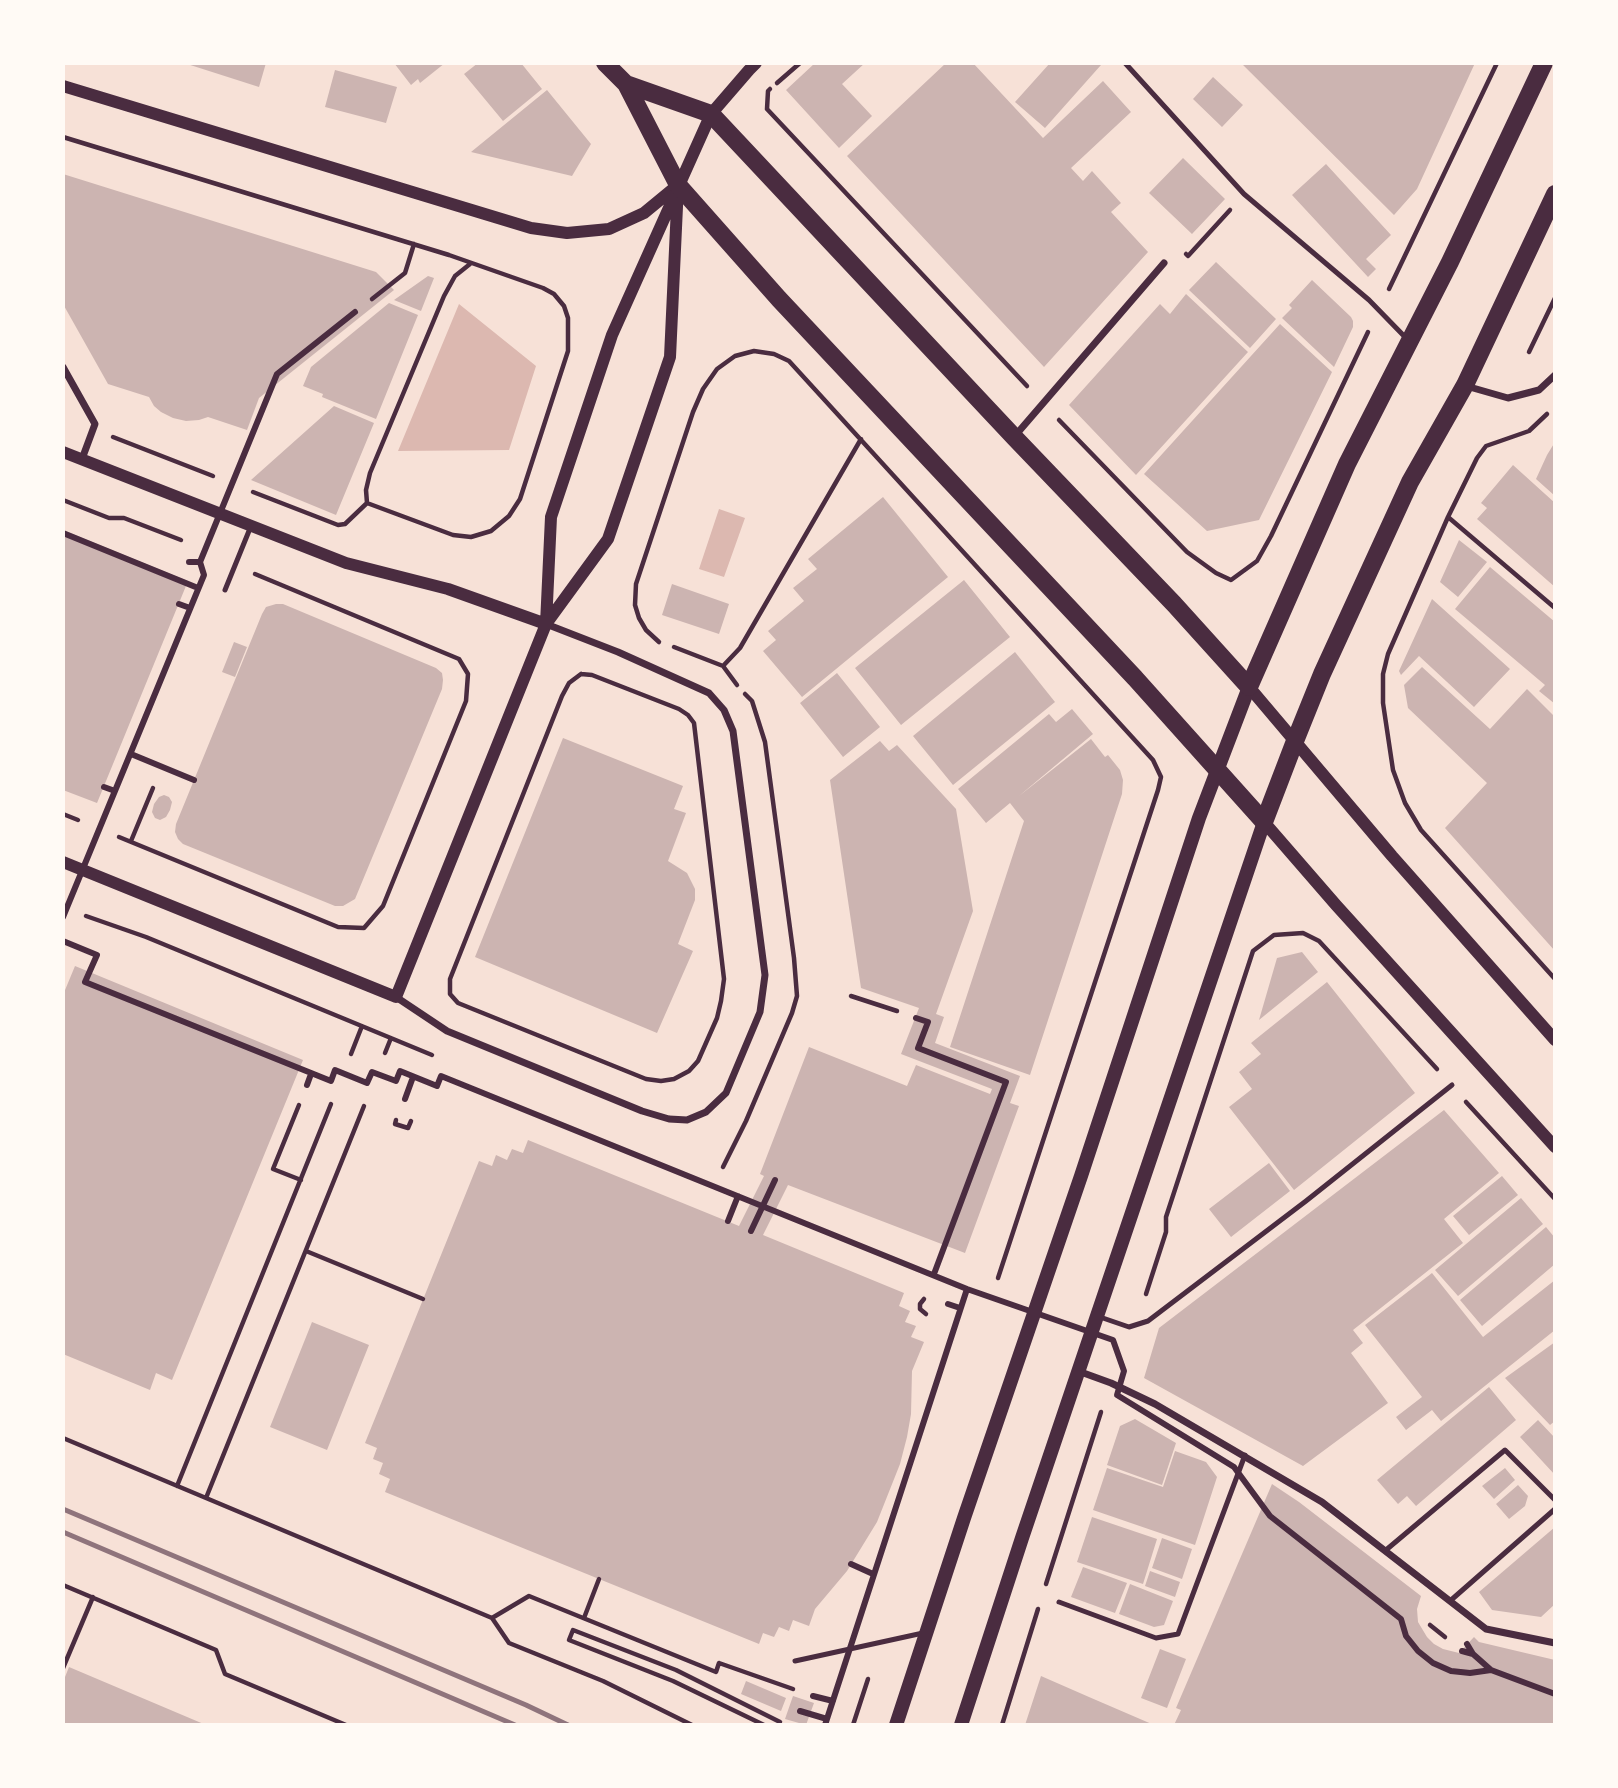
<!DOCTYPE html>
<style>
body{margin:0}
#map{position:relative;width:1618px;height:1788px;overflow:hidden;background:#f7e1d7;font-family:"PT Sans",sans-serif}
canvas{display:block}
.frame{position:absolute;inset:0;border:65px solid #fffaf5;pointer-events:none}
</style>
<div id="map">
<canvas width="1618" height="1788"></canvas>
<div class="frame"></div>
</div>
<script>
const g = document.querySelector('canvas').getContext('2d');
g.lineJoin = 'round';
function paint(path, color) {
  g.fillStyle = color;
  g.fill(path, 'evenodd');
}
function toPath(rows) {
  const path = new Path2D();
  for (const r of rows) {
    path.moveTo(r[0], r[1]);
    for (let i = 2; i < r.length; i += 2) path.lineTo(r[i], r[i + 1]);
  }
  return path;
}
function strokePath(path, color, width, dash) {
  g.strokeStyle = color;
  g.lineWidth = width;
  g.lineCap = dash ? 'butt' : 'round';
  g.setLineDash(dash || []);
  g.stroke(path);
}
const water = toPath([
 [459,304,536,366,509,450,398,451],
 [719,509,745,518,724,577,699,569]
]);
const building = toPath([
 [184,63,266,63,259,87],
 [394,63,445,63,420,83,418,79,411,85],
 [478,63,521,63,542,89,503,121,464,74],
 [815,63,865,63,842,84,872,116,839,148,786,90],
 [946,63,973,63,1043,138,1103,81,1131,112,1071,168,1083,181,1092,171,1121,203,1111,212,1148,252,1044,367,847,156],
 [1050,63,1099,63,1101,65,1045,128,1015,102],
 [1241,63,1475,63,1417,189,1394,215],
 [335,70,397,87,386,123,325,107],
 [1213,77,1243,105,1222,127,1193,99],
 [547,90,591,144,572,176,471,152],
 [1183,158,1225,199,1192,234,1149,193],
 [1326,164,1391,235,1366,259,1376,269,1368,277,1292,195],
 [63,174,376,272,394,290,259,398,247,430,208,417,199,420,186,421,173,418,161,412,154,406,149,397,108,384,63,304],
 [1216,262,1276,319,1250,348,1189,290],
 [428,276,434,278,421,311,394,300],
 [1312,280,1351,317,1353,321,1353,327,1334,367,1282,318,1292,308,1289,305],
 [1186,294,1248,352,1136,475,1069,405,1160,304,1170,314],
 [389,303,418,315,376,419,322,397,323,394,303,386,311,367],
 [1280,324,1332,372,1259,520,1207,531,1144,474],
 [334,406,374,423,336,515,251,480],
 [1555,442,1555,496,1536,479,1547,455],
 [1513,465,1555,503,1555,587,1477,519,1487,508,1481,503],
 [883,497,948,577,802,697,763,651,776,640,768,631,804,601,793,588,817,569,808,559],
 [63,530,188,581,97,803,63,790],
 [1459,540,1487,562,1458,597,1440,582],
 [1490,567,1555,622,1555,704,1539,691,1545,685,1455,609],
 [964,580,1010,637,901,725,855,668],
 [672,584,729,604,719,634,662,615],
 [1432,599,1510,669,1474,707,1419,656,1401,675,1399,671],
 [276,604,283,604,436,668,442,673,443,680,442,689,355,899,343,906,335,906,183,844,178,839,175,832,176,824,262,614,266,607],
 [234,642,247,647,235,677,222,672],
 [1015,652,1055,702,953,785,913,736],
 [1422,667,1490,729,1527,689,1555,717,1555,951,1445,828,1487,783,1408,708,1404,685],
 [837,673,880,727,843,757,800,703],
 [1072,709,1093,734,1019,796,1091,739,1105,757,1108,755,1120,770,1123,780,1122,794,1030,1075,950,1047,1024,821,1010,803,986,823,958,789,1049,714,1056,722],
 [563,738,683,786,674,809,686,813,668,861,687,873,695,889,695,900,678,944,693,951,657,1033,475,957],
 [880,741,889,751,897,745,956,809,973,911,936,1014,944,1017,935,1043,1020,1076,1010,1103,1019,1106,965,1253,788,1185,763,1235,904,1293,899,1306,910,1311,905,1322,916,1326,911,1337,924,1342,912,1371,911,1414,907,1437,900,1464,877,1522,847,1571,815,1609,809,1626,793,1620,789,1631,779,1627,774,1637,763,1633,759,1644,385,1492,390,1479,379,1474,383,1463,373,1459,377,1448,365,1443,479,1161,492,1166,496,1155,507,1160,512,1149,523,1153,528,1140,739,1226,764,1176,760,1174,809,1047,907,1086,916,1065,990,1094,992,1089,901,1054,919,1008,861,988,830,780],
 [164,795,169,797,172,802,170,810,166,817,160,820,155,818,152,812,154,804,159,797],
 [1302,952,1318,972,1259,1020,1277,958],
 [75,966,303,1060,172,1380,156,1373,150,1390,63,1354,63,995],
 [1327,982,1415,1093,1294,1190,1229,1107,1252,1089,1239,1072,1261,1054,1251,1043],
 [1444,1110,1499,1173,1444,1219,1463,1243,1353,1330,1363,1343,1351,1353,1388,1403,1303,1466,1144,1378,1159,1328],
 [1269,1163,1290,1191,1231,1237,1209,1209],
 [1502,1176,1518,1195,1469,1235,1453,1216],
 [1521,1198,1543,1224,1458,1296,1435,1270],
 [1546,1227,1555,1238,1555,1264,1482,1326,1460,1300],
 [1432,1273,1483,1337,1555,1280,1555,1330,1441,1421,1432,1410,1406,1430,1396,1417,1422,1397,1365,1325],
 [312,1322,369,1345,327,1450,270,1427],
 [1555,1342,1555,1421,1550,1425,1505,1378],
 [1489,1387,1516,1420,1416,1506,1407,1496,1398,1504,1377,1480],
 [1135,1419,1176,1443,1162,1485,1107,1465,1120,1426],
 [1538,1420,1555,1438,1555,1475,1520,1437],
 [1175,1451,1206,1462,1217,1477,1195,1545,1093,1510,1107,1468,1163,1487],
 [1505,1468,1515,1480,1494,1499,1482,1486],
 [1272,1484,1299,1502,1421,1596,1417,1609,1418,1622,1427,1637,1434,1644,1443,1649,1459,1653,1474,1637,1479,1642,1555,1660,1555,1725,1174,1725,1181,1710,1176,1708],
 [1518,1485,1528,1496,1525,1506,1509,1519,1496,1504],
 [1092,1517,1157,1539,1143,1584,1077,1562],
 [1555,1527,1555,1604,1541,1617,1492,1610,1479,1592],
 [1162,1538,1192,1549,1182,1579,1152,1568],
 [1083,1567,1127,1583,1115,1613,1071,1597],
 [1150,1571,1180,1582,1175,1597,1145,1586],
 [1130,1584,1173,1601,1164,1625,1154,1627,1119,1614],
 [1160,1649,1186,1659,1167,1708,1141,1698],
 [69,1667,206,1725,63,1725,63,1682],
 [1041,1676,1089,1697,1154,1725,1025,1725],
 [746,1681,786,1698,781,1711,741,1694],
 [793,1696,814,1703,806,1725,785,1719]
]);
const path = toPath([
 [777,83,800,63],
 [770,89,768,91,767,109,1027,386],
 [63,137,449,255,543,288,554,294,564,306,568,318,568,351,520,499,509,516,491,531,471,537,453,535,367,503,345,524,338,525,253,492],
 [1186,254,1188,256,1230,210],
 [1389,289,1497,63],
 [372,299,405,273,414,244],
 [1529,352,1555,298],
 [1547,414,1529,431,1486,446,1477,458,1448,517,1388,654,1383,674,1383,703,1393,770,1405,803,1421,830,1555,979],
 [1059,420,1187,552,1216,573,1231,580,1257,561,1271,536,1368,332],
 [113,437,213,476],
 [63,500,109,518,124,518,181,540],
 [367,503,366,490,370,473,444,296,455,276,470,264],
 [1448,517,1555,608],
 [659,642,646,630,639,618,635,605,636,584,693,412,703,389,717,369,735,356,754,351,774,354,789,361,1153,760,1161,777,1158,790,998,1278],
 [674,647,723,666],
 [581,674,592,675,679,709,688,715,694,723,724,979,721,1001,717,1018,698,1061,689,1071,674,1079,661,1081,646,1079,458,1003,450,994,450,979,562,696,569,683,581,674],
 [737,685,723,666,740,648,861,439],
 [63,814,78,820],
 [119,837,338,927,364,928,383,906,466,701,468,674,459,659,255,574],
 [131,841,153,788],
 [86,916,146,937,432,1055],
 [851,996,897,1011],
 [385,1053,391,1038],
 [351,1054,362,1026],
 [1466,1102,1555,1199],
 [299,1105,273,1169,301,1180],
 [396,1120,395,1124,408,1128,411,1121],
 [723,1167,746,1121,792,1013,797,996,794,958,765,742,752,701,745,694],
 [306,1251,423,1299],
 [1146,1294,1166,1232,1166,1217,1253,951,1274,935,1303,933,1319,941,1437,1069],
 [924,1299,920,1304,920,1309,926,1314],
 [63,1438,492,1618,509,1643,603,1681,692,1725],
 [177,1486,331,1104],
 [206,1498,364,1106],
 [1046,1584,1101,1412],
 [63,1585,216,1650,225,1674,346,1725],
 [492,1618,529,1596,716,1672,719,1663,793,1689],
 [584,1618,599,1579],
 [1430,1625,1445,1637],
 [63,1668,93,1597],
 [764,1725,673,1681,569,1640,573,1630,676,1670,780,1722],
 [853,1725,868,1679],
 [1002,1725,1038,1609]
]);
const service = toPath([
 [1125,63,1244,194,1369,300,1406,338],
 [225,590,251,526],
 [1097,1316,1129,1327,1148,1321,1306,1201,1452,1085],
 [1386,1550,1505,1450,1555,1500],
 [1450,1601,1555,1509],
 [1059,1602,1156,1638,1178,1634,1245,1455],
 [795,1661,923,1633]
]);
const pedestrian = toPath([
 [63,533,198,588],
 [189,562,200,562],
 [179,604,190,608],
 [131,754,194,780],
 [104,787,115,791],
 [63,917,204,575,200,562,277,374,355,312],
 [63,941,97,955,85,982,331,1081,335,1070,367,1083,372,1072,396,1081,400,1071,437,1086,441,1076,967,1289,1113,1340,1124,1371,1117,1395,1234,1467,1270,1516,1401,1619,1406,1636,1418,1651,1433,1663,1451,1671,1470,1673,1491,1670,1555,1694],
 [916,1018,928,1022,918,1048,1006,1082,934,1274],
 [307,1085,311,1074],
 [405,1099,413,1077],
 [728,1221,738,1196],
 [751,1231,775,1180],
 [948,1304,960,1308],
 [851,1564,873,1574],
 [1462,1651,1473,1654,1467,1644],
 [1473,1654,1491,1670],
 [813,1696,833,1701],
 [800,1711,827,1719],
 [825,1725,967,1289]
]);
const minor = toPath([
 [63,367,95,424,82,459],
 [1466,386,1508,398,1539,390,1555,375],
 [1014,437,1164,263],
 [396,997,447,1031,642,1111,669,1119,687,1120,706,1112,726,1093,760,1012,765,975,733,731,724,710,709,693,618,652,546,624],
 [1078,1371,1111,1383,1155,1404,1322,1502,1486,1629,1555,1643]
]);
const tertiary = toPath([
 [63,86,531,228,567,233,609,229,644,213,678,185],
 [63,452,346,563,448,589,546,624],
 [546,624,551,517,612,335,711,114,749,70,756,63],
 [1249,687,1392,856,1555,1040],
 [1264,822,1336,905,1555,1147],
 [63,862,396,997,546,624,608,539,670,357,678,185]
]);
const secondary = toPath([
 [896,1725,964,1518,1081,1176,1199,818,1249,687],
 [961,1725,1022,1538,1264,822]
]);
const primary = toPath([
 [605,63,626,84,678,185,779,299,1135,678,1264,822,1295,741,1322,674,1410,482,1465,385,1555,194],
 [626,84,711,114,1014,437,1174,604,1249,687,1347,464,1450,262,1544,63]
]);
const rail = toPath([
 [63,1509,526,1705,568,1725],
 [63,1532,515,1725]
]);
paint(water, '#dcb8b0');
paint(building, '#ccb4b1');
strokePath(path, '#4a2c40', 4.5);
strokePath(service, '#4a2c40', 5);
strokePath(pedestrian, '#4a2c40', 6);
strokePath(minor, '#4a2c40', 7);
strokePath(tertiary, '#4a2c40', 12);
strokePath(secondary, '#4a2c40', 14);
strokePath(primary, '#4a2c40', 18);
strokePath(rail, '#8f747c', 5);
</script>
